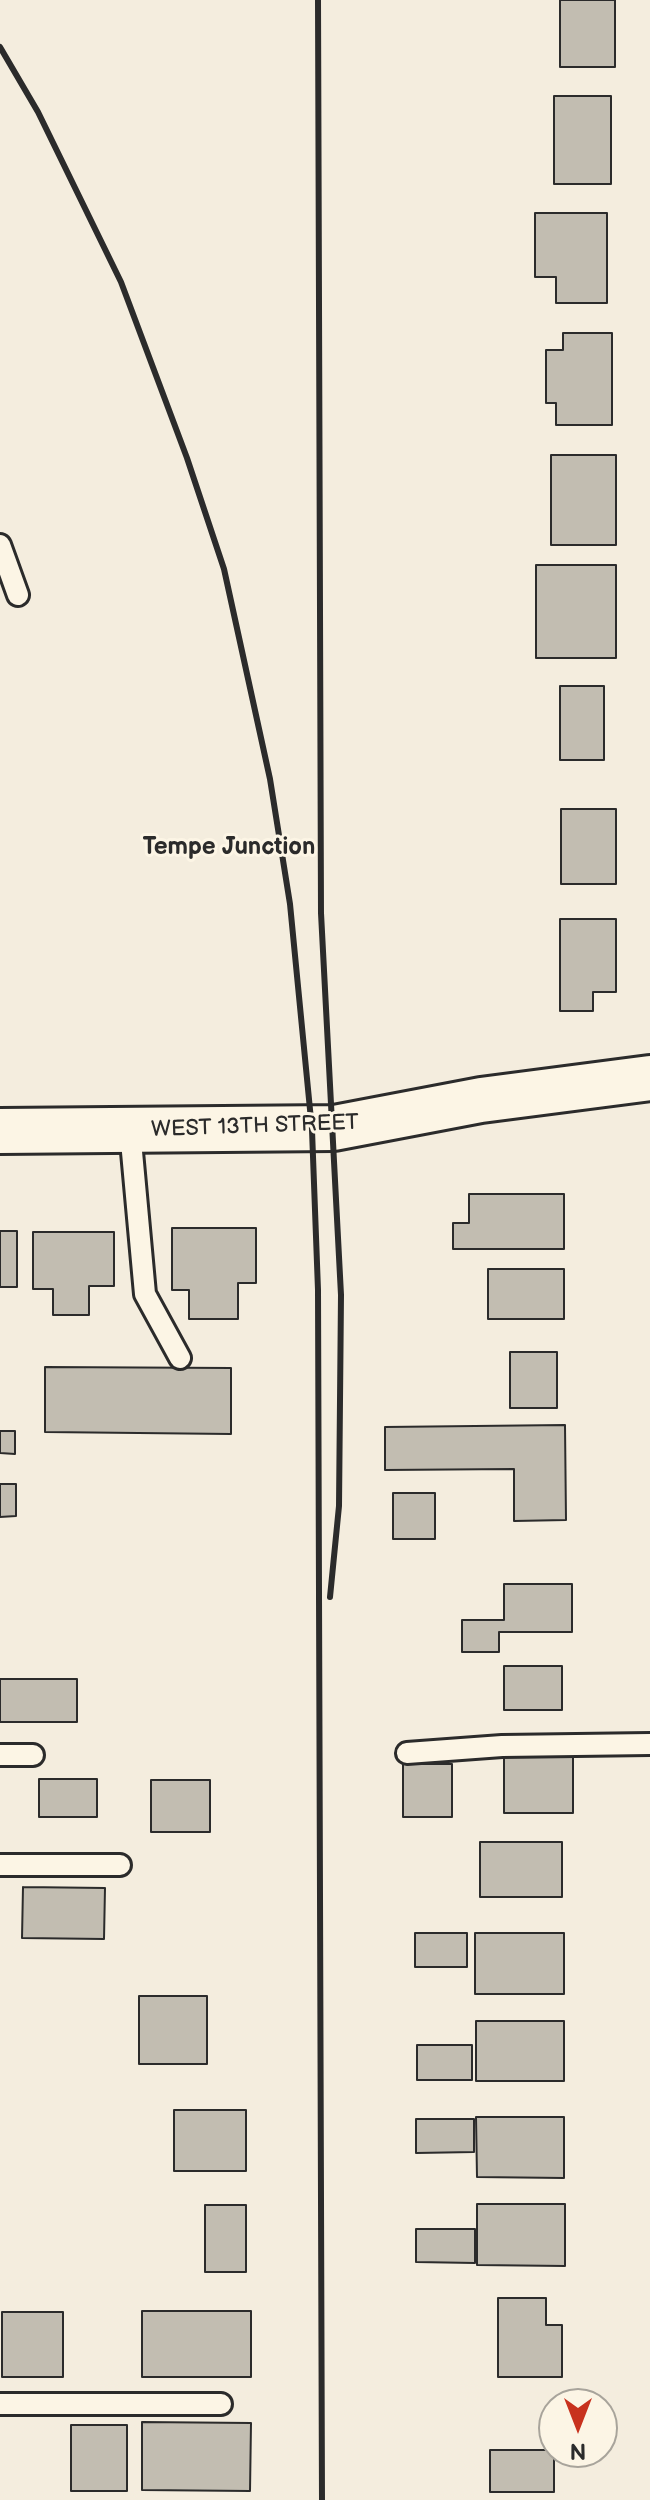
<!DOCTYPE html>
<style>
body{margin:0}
#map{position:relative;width:650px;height:2500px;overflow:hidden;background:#f4edde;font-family:"Balsamiq Sans",sans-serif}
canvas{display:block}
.north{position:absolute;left:538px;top:2388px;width:80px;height:80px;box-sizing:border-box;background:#fcf5e5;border:2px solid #a8a49b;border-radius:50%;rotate:180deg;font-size:22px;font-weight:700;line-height:32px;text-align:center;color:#2b2b2b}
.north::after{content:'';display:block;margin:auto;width:28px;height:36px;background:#c8321e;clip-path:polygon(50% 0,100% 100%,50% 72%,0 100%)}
</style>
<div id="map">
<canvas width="650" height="2500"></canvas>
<div class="north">N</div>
</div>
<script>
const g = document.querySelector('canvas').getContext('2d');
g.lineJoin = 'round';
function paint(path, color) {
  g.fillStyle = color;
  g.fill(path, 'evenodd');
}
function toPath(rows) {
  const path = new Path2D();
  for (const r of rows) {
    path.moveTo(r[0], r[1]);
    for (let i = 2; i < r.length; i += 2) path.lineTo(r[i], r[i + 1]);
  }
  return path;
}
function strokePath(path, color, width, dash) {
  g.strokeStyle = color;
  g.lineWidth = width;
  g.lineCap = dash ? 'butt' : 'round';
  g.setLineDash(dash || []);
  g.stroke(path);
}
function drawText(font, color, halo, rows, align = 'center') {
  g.font = font + ' "Balsamiq Sans",sans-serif';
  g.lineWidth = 6;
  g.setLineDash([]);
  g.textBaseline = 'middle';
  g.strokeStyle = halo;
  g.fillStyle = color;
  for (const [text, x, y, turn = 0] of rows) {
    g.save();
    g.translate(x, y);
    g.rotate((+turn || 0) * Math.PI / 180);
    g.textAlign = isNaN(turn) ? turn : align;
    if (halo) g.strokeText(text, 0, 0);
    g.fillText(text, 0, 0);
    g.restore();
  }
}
const building = toPath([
 [560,0,615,0,615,67,560,67,560,0],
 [554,96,611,96,611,184,554,184,554,96],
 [535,213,607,213,607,303,556,303,556,277,535,277,535,213],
 [563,333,612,333,612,425,556,425,556,403,546,403,546,350,563,350,563,333],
 [551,455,616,455,616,545,551,545,551,455],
 [536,565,616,565,616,658,536,658,536,565],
 [560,686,604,686,604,760,560,760,560,686],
 [561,809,616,809,616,884,561,884,561,809],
 [560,919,616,919,616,992,593,992,593,1011,560,1011,560,919],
 [469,1194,564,1194,564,1249,453,1249,453,1223,469,1223,469,1194],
 [172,1228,256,1228,256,1283,238,1283,238,1319,189,1319,189,1290,172,1290,172,1228],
 [0,1231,17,1231,17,1287,0,1287,0,1231],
 [33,1232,114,1232,114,1286,89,1286,89,1315,53,1315,53,1289,33,1289,33,1232],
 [488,1269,564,1269,564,1319,488,1319,488,1269],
 [510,1352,557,1352,557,1408,510,1408,510,1352],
 [45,1367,231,1368,231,1434,45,1432,45,1367],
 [565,1425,566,1520,514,1521,514,1469,385,1470,385,1427,565,1425],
 [0,1431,15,1431,15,1454,0,1453,0,1431],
 [0,1484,16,1484,16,1516,0,1517,0,1484],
 [393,1493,435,1493,435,1539,393,1539,393,1493],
 [504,1584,572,1584,572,1632,499,1632,499,1652,462,1652,462,1620,504,1620,504,1584],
 [504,1666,562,1666,562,1710,504,1710,504,1666],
 [0,1679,77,1679,77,1722,0,1722,0,1679],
 [504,1756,573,1756,573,1813,504,1813,504,1756],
 [403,1764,452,1764,452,1817,403,1817,403,1764],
 [39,1779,97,1779,97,1817,39,1817,39,1779],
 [151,1780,210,1780,210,1832,151,1832,151,1780],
 [480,1842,562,1842,562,1897,480,1897,480,1842],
 [23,1887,105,1888,104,1939,22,1938,23,1887],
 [415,1933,467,1933,467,1967,415,1967,415,1933],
 [475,1933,564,1933,564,1994,475,1994,475,1933],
 [139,1996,207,1996,207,2064,139,2064,139,1996],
 [476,2021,564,2021,564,2081,476,2081,476,2021],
 [417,2045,472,2045,472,2080,417,2080,417,2045],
 [174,2110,246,2110,246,2171,174,2171,174,2110],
 [476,2117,564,2117,564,2178,477,2177,476,2117],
 [416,2119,474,2119,474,2152,416,2153,416,2119],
 [477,2204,565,2204,565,2266,477,2265,477,2204],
 [205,2205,246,2205,246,2272,205,2272,205,2205],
 [416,2229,475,2229,475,2263,416,2262,416,2229],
 [498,2298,546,2298,546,2325,562,2325,562,2377,498,2377,498,2298],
 [142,2311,251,2311,251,2377,142,2377,142,2311],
 [2,2312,63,2312,63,2377,2,2377,2,2312],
 [142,2422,251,2423,250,2491,142,2490,142,2422],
 [71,2425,127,2425,127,2491,71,2491,71,2425],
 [490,2450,554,2450,554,2492,490,2492,490,2450]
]);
const service = toPath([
 [0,545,18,595],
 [130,1130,145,1294,180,1358],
 [407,1753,502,1746,650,1744],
 [0,1755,33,1755],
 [0,1865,120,1865],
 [0,2404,221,2404]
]);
const tertiary = toPath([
 [0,1131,334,1128,481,1100,650,1078]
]);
const rail = toPath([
 [318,0,321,913,341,1295,339,1506,330,1597],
 [0,47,38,112,121,282,187,458,224,569,270,779,290,904,312,1130,318,1290,322,2500]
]);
const streetNames = [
 ["WEST 13TH STREET",255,1127,-2]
];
const neighbourhoodNames = [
 ["Tempe Junction",229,848]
];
paint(building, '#c2bdb1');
strokePath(building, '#2b2b2b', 2);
strokePath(service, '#2b2b2b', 26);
strokePath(tertiary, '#2b2b2b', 50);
strokePath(service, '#fcf5e5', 20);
strokePath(tertiary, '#fcf5e5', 44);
strokePath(rail, '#2b2b2b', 6);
drawText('22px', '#2b2b2b', '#fcf5e5', streetNames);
drawText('bold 24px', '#2b2b2b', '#fcf5e5', neighbourhoodNames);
</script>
